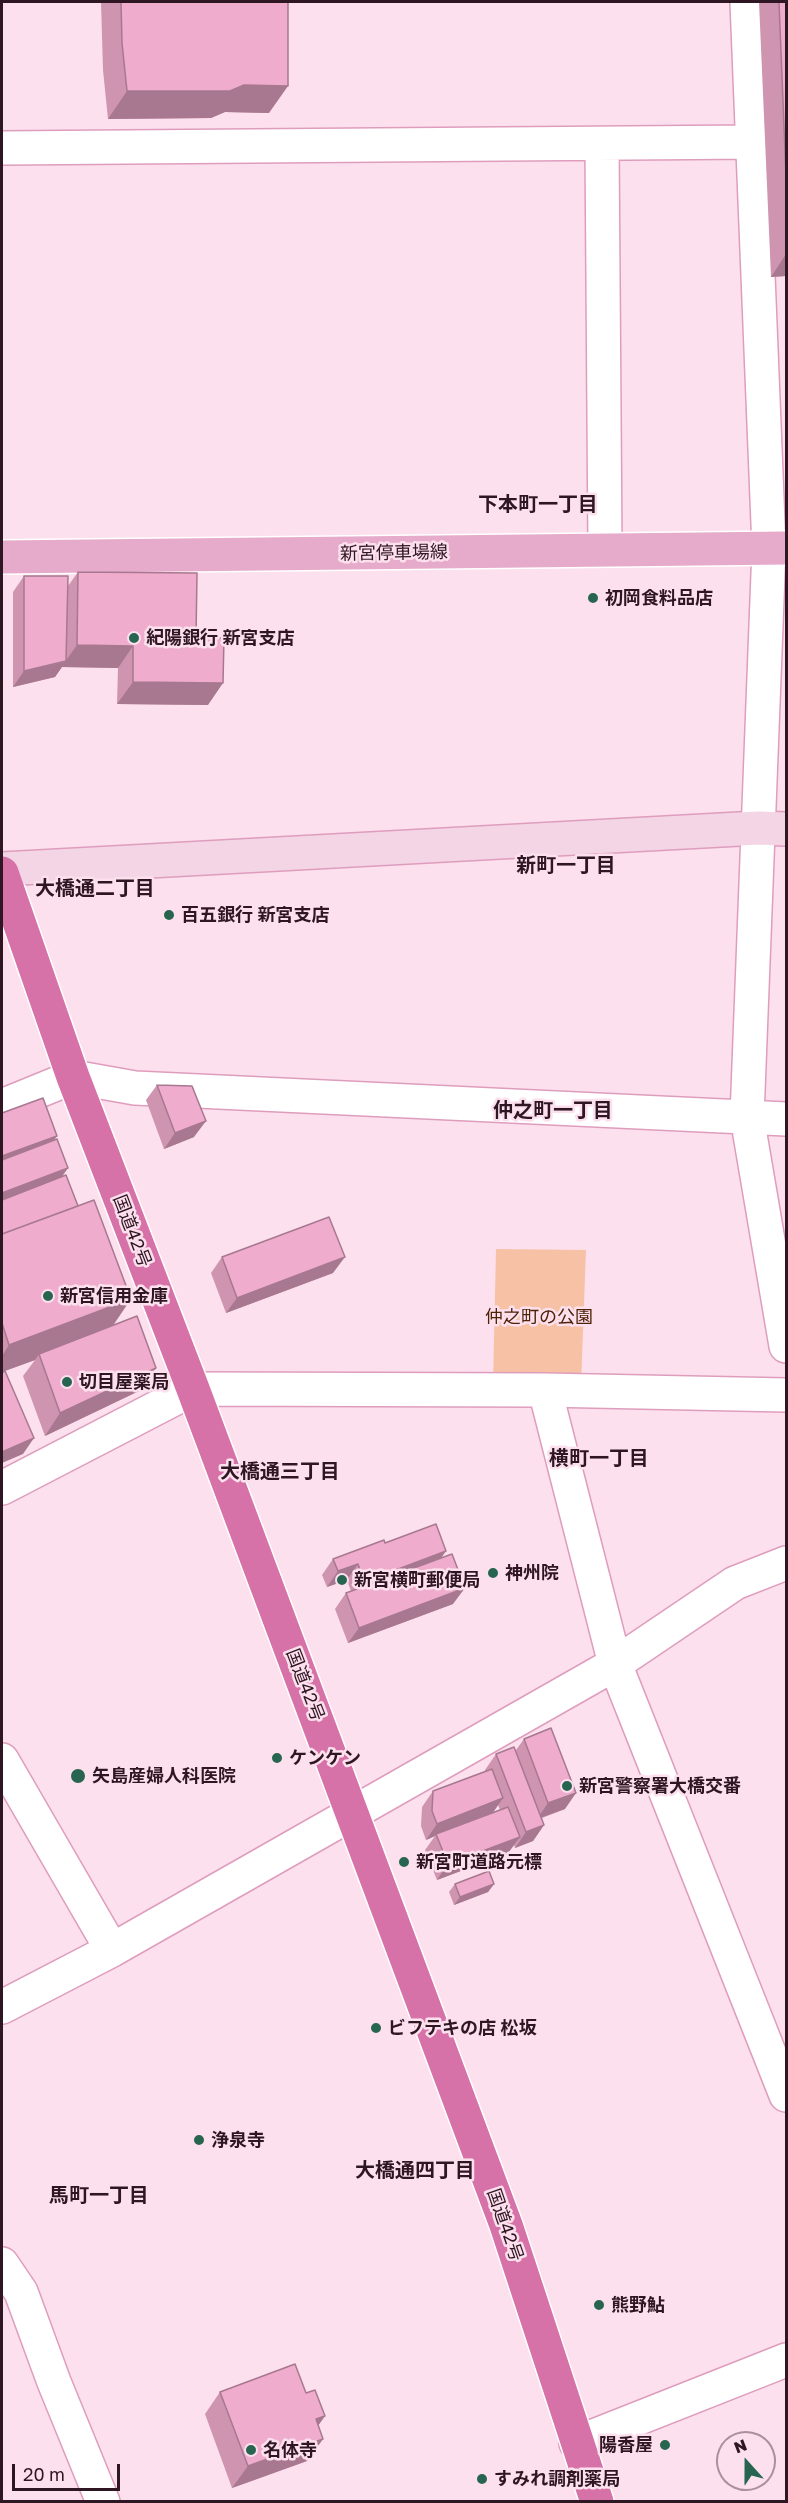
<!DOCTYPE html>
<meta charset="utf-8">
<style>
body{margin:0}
#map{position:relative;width:788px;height:2503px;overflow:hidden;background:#fce0ed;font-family:"Golos Text",sans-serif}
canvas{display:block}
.frame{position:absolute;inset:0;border:3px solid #2f1623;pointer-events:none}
.north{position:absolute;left:716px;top:2431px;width:60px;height:60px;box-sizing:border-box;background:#fce0ed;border:2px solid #aa8f9c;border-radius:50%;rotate:339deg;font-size:16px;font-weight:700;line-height:24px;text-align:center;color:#2f1623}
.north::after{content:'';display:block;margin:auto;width:21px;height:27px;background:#286551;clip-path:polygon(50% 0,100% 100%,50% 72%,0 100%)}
.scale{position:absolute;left:12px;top:2464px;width:108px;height:27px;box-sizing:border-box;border:3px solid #2f1623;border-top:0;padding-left:8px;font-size:18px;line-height:21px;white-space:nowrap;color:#2f1623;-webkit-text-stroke:4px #fce0ed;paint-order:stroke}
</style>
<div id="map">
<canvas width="788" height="2503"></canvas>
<div class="frame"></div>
<div class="north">N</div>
<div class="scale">20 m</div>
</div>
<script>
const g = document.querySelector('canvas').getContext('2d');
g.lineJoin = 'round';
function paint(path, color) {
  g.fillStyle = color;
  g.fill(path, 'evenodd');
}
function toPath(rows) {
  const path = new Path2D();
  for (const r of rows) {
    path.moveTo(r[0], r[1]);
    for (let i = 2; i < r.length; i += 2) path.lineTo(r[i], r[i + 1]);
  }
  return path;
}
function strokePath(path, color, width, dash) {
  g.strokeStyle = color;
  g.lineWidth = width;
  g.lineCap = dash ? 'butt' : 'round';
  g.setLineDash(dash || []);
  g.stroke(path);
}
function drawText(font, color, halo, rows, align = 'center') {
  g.font = font + ' "Golos Text","Noto Sans JP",sans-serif';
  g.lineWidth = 5;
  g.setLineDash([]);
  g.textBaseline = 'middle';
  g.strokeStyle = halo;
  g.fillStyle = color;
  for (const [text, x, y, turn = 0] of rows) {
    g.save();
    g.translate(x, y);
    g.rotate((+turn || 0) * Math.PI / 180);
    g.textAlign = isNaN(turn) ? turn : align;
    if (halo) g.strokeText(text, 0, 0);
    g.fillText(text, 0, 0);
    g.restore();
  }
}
const green = toPath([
 [496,1249,586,1250,581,1385,493,1384]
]);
const street = toPath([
 [747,2,769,548,747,1117,786,1346],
 [602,144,605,550],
 [2,148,753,142],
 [2,1106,73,1077,135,1088,786,1119],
 [545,1390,615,1664,786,2095],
 [2,1488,193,1389,545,1390,786,1395],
 [2,1760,112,1950],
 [2,2007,112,1950,615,1664,735,1583,786,1563],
 [2,2264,21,2292,54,2382,103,2502],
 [576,2443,786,2360]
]);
const secondary = toPath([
 [2,869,758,828,786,829]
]);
const primary = toPath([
 [2,557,786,548]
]);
const highway = toPath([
 [2,873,73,1077,193,1389,506,2225,597,2502]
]);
const wall = toPath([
 [101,2,288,2,269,113,225,112,211,118,108,119,103,70],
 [759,2,786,2,786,276,771,277],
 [78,572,196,638,208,705,117,704,118,668,62,667,55,677,13,687,13,592,24,576,68,586],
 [157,1085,194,1137,164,1149,146,1100],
 [2,1113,54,1140,62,1177,113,1325,156,1368,141,1390,45,1436,23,1376,35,1360,2,1372],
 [222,1257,333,1273,226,1313,211,1273],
 [385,1543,441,1558,453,1604,348,1643,335,1609,346,1593,351,1591,347,1580,327,1587,322,1575,333,1559],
 [524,1739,565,1809,542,1818,544,1825,533,1841,515,1848,514,1845,508,1853,437,1880,425,1850,435,1836,426,1840,421,1826,422,1807,433,1791,485,1771,485,1770,496,1754,516,1750],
 [498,1805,500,1810,493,1812],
 [455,1884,494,1884,488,1892,454,1905,449,1892],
 [220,2392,306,2393,325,2416,318,2426,323,2439,307,2461,232,2488,205,2414]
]);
const shadedWall = toPath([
 [244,85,288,86,269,113,225,112,211,118,108,119,127,91],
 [786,254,786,276,771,277],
 [77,645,133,646,118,668,62,667,55,677,13,687,24,671,65,662],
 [133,682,223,683,208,705,117,704],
 [206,1121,194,1137,164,1149,175,1133],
 [57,1136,46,1151,2,1168,2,1156],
 [68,1168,57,1184,2,1205,2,1193],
 [345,1257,333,1273,226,1313,237,1298],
 [131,1299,108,1333,39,1354,35,1360,2,1372,2,1356,9,1345],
 [156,1368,141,1390,45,1436,60,1413],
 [34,1438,23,1454,2,1463,2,1452],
 [446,1551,435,1567,353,1597,364,1582],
 [358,1564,347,1580,327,1587,338,1571],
 [465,1588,453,1604,348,1643,359,1628],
 [576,1793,565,1809,537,1819,548,1803],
 [503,1798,492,1814,436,1834,435,1836,426,1840,437,1824],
 [544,1825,533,1841,515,1848,526,1832],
 [520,1837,508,1853,437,1880,448,1864],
 [494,1884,488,1892,454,1905,460,1897],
 [325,2416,309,2438,316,2419],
 [323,2439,307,2461,232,2488,248,2466]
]);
const building = toPath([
 [121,2,288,2,288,86,244,85,230,91,127,91,122,43,121,2],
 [779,2,786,2,786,176,779,2],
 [78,572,197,573,196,638,224,638,223,683,133,682,133,646,77,645,78,572],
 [24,576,68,576,66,661,24,671,24,576],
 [157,1085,192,1086,206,1121,175,1133,157,1085],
 [43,1098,57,1136,2,1156,2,1113,43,1098],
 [57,1139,68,1168,2,1193,2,1160,57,1139],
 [66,1175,78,1206,2,1234,2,1200,66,1175],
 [94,1200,131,1299,9,1345,2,1323,2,1234,94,1200],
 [329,1217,345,1257,237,1298,222,1257,329,1217],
 [137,1316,156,1368,60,1413,39,1354,137,1316],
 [5,1371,34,1438,2,1452,2,1373,5,1371],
 [436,1524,446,1551,364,1582,358,1564,338,1571,333,1559,384,1540,385,1543,436,1524],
 [452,1554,465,1588,359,1628,346,1593,452,1554],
 [551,1728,576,1793,548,1803,524,1739,551,1728],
 [514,1747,544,1825,526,1832,496,1754,514,1747],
 [492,1769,503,1798,437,1824,432,1811,433,1791,492,1769],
 [508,1807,520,1837,448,1864,436,1834,508,1807],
 [489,1871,494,1884,460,1897,455,1884,489,1871],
 [295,2364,306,2393,315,2390,325,2416,316,2419,323,2439,248,2466,220,2392,295,2364]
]);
const markers = [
 [593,598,6,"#286551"],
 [134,638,6,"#286551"],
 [169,915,6,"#286551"],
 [48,1296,6,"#286551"],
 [67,1382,6,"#286551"],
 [493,1573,6,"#286551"],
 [342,1580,6,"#286551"],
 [277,1758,6,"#286551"],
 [78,1776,8,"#286551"],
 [567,1786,6,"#286551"],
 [404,1862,6,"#286551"],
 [376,2028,6,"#286551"],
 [199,2140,6,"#286551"],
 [599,2305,6,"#286551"],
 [665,2445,6,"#286551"],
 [251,2450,6,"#286551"],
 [482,2479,6,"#286551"]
];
const streetNames = [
 ["新宮停車場線",394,553,-1],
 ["国道42号",132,1231,69],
 ["国道42号",305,1685,69],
 ["国道42号",505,2225,71]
];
const poiNames = [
 ["初岡食料品店",605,598],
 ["紀陽銀行 新宮支店",146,638],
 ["百五銀行 新宮支店",181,915],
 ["新宮信用金庫",60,1296],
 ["切目屋薬局",79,1382],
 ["神州院",505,1573],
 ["新宮横町郵便局",354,1580],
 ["ケンケン",289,1758],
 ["矢島産婦人科医院",92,1776],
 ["新宮警察署大橋交番",579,1786],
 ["新宮町道路元標",416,1862],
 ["ビフテキの店 松坂",388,2028],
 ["浄泉寺",211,2140],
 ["熊野鮎",611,2305],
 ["陽香屋",653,2445,"right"],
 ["名体寺",263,2450],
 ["すみれ調剤薬局",494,2479]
];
const parkNames = [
 ["仲之町の公園",539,1317]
];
const neighbourhoodNames = [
 ["下本町一丁目",538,505],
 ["新町一丁目",566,866],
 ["大橋通二丁目",95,889],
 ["仲之町一丁目",553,1111],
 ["横町一丁目",599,1459],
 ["大橋通三丁目",280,1472],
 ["大橋通四丁目",415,2171],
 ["馬町一丁目",99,2196]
];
paint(green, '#f7c1a6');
strokePath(street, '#df9dbe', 36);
strokePath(secondary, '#df9dbe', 36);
strokePath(primary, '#fff', 36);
strokePath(highway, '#fff', 36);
strokePath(street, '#fff', 33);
strokePath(secondary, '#f3d5e5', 33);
strokePath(primary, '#e6aaca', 33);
strokePath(highway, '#d672a7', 33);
paint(wall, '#ce94b0');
paint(shadedWall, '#a77890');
paint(building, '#efaccd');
strokePath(building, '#a77890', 1.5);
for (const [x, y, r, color] of markers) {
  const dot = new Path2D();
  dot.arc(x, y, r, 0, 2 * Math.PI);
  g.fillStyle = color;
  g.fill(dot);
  strokePath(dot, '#fce0ed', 2);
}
drawText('18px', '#2f1623', '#fce0ed', streetNames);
drawText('bold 18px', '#2f1623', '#fce0ed', poiNames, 'left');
drawText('18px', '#4d2207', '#fce0ed', parkNames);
drawText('bold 20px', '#2f1623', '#fce0ed', neighbourhoodNames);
</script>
